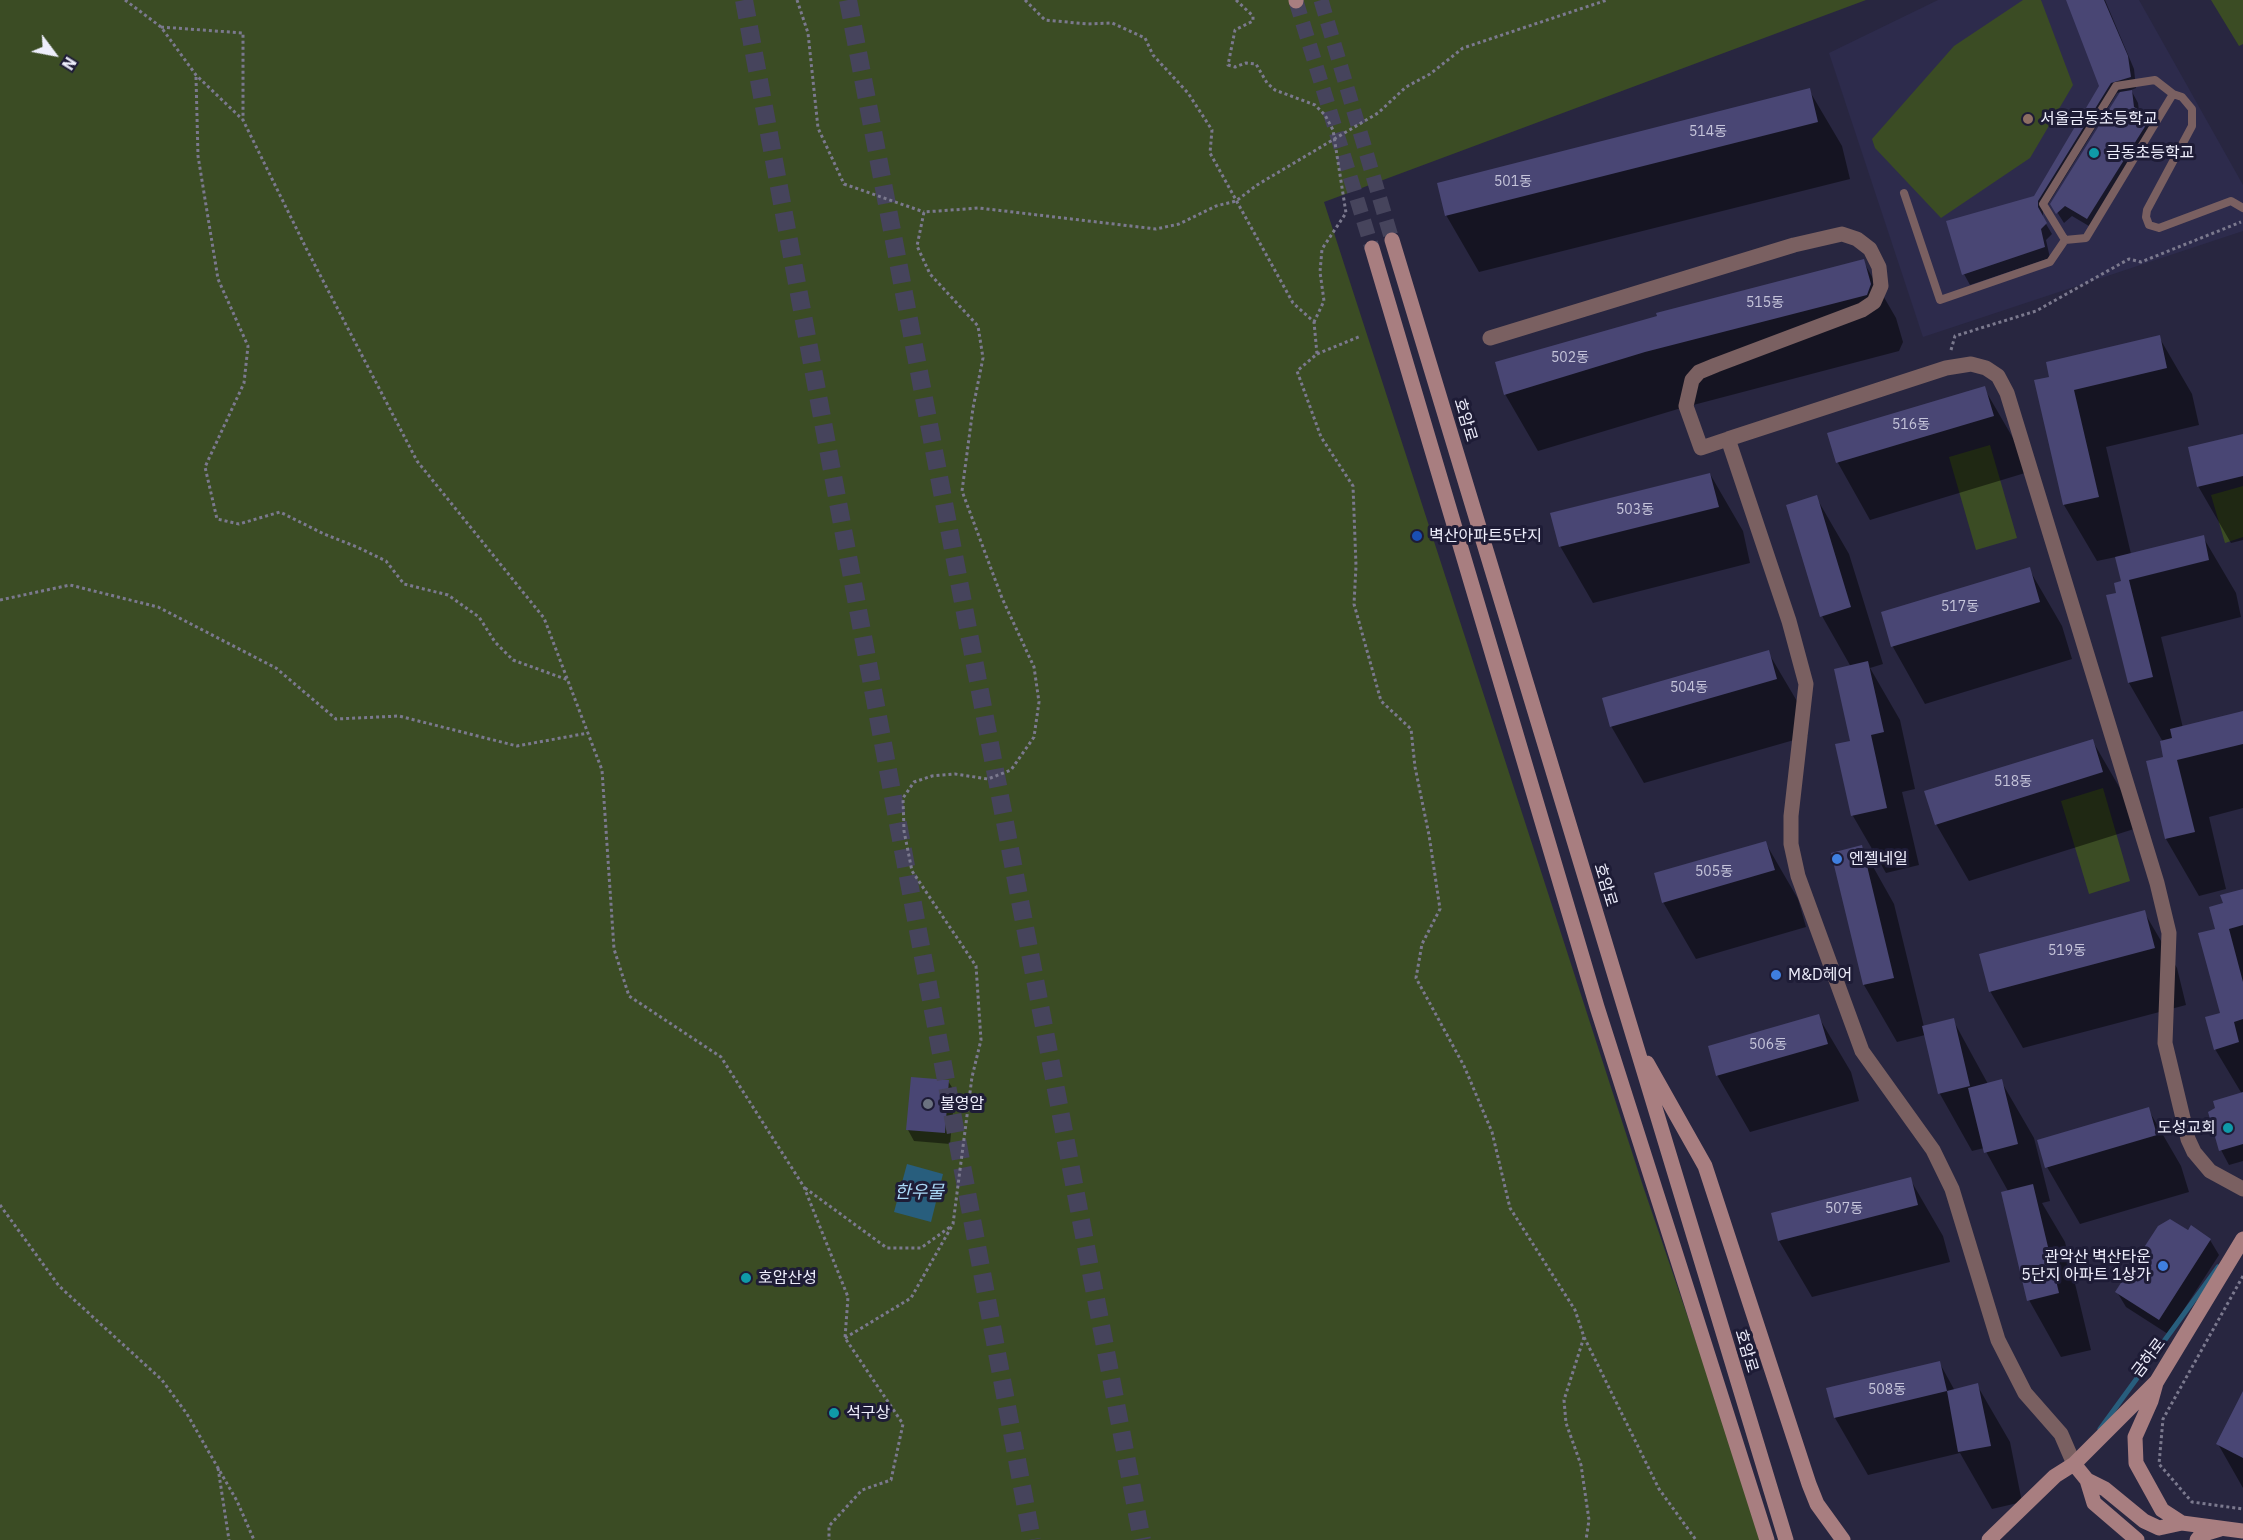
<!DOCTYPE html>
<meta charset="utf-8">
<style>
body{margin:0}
#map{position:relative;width:2243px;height:1540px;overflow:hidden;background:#282640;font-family:"IBM Plex Sans",sans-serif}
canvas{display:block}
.north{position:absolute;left:24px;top:24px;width:60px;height:60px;-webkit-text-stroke:4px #1e1c36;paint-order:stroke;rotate:122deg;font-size:16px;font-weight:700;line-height:24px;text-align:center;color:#eeeefc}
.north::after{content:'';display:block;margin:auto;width:21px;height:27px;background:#eeeefc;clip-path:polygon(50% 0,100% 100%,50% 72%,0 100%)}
</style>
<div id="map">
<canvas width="2243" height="1540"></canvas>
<div class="north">N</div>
</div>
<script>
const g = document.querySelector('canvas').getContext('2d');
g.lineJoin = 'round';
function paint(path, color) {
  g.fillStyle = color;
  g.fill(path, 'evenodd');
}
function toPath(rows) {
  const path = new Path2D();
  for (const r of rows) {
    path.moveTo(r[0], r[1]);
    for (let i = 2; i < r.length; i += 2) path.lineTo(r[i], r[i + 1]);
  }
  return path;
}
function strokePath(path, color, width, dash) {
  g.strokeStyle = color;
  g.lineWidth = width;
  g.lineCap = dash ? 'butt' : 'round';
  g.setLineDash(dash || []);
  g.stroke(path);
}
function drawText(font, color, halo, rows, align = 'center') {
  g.font = font + ' "IBM Plex Sans","Noto Sans KR",sans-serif';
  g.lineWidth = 6;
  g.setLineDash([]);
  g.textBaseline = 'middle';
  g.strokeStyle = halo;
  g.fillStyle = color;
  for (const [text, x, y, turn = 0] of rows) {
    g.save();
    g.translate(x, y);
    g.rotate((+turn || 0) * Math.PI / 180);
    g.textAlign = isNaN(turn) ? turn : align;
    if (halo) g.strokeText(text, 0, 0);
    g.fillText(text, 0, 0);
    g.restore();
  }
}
const built = toPath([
 [1938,0,2139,0,2243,185,2243,231,1923,337,1829,53]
]);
const green = toPath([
 [0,0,1866,0,1324,202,1643,1186,1764,1540,0,1540],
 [2023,0,2041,0,2073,85,2030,158,1941,218,1875,148,1872,139,1954,46],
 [2211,0,2243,0,2243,44,2239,46],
 [1990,445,2017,538,1976,550,1949,457],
 [2243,486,2243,537,2225,543,2211,495],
 [2103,788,2130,881,2089,894,2061,801]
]);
const water = toPath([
 [907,1164,943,1174,931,1222,894,1212]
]);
const shadow = toPath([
 [2067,0,2105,0,2134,69,2136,88,2131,90,2138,103,2139,111,2150,118,2156,129,2094,229,2072,216,2064,223,2052,204,2121,92,2117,93,2043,212,2043,219,2052,234,2046,240,2050,258,1970,285,1964,274,1948,222,2035,197,2101,86],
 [1809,90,1842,146,1850,179,1479,272,1446,215],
 [1863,261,1896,318,1903,342,1899,351,1678,409,1538,451,1505,394],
 [2159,337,2192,394,2199,425,2106,447,2131,554,2203,537,2236,593,2241,617,2161,637,2183,728,2243,713,2243,808,2209,817,2226,889,2199,896,2166,839,2148,762,2165,758,2163,742,2129,683,2118,594,2123,583,2116,557,2097,561,2064,505,2051,378],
 [1984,388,2017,445,2025,473,1870,520,1838,463,1829,434],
 [2243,436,2243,540,2231,543,2198,486],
 [1710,474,1743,531,1750,563,1593,603,1560,546],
 [1816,497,1849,554,1883,664,1870,668,1900,720,1915,789,1902,792,1919,865,1886,873,1853,816,1837,745,1852,742,1851,667,1822,616],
 [2029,569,2062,626,2072,659,1925,704,1893,647,1883,613],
 [1768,652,1801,708,1808,736,1644,783,1611,726],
 [2092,740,2125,797,2134,829,1969,881,1936,824],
 [1765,842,1798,899,1806,927,1696,959,1663,902],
 [1862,847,1894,904,1924,1027,1953,1020,1988,1084,2001,1081,2034,1138,2050,1201,2042,1203,2065,1242,2091,1350,2061,1357,2029,1300,2008,1191,1984,1148,1972,1151,1940,1094,1925,1035,1897,1042,1864,985,1833,854],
 [2243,890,2243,1161,2229,1165,2221,1150,2242,1094,2215,1049,2222,1014,2217,930,2224,904],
 [2144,912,2177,968,2186,1005,2023,1048,1990,991],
 [1818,1016,1851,1072,1859,1101,1750,1132,1717,1075],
 [948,1081,955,1092,950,1144,914,1141,908,1130],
 [2148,1109,2181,1166,2189,1192,2080,1224,2047,1167],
 [1910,1179,1943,1236,1950,1262,1812,1297,1779,1241],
 [2191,1227,2210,1240,2219,1255,2168,1334,2126,1307,2117,1292],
 [1939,1362,1955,1391,1977,1385,2010,1442,2022,1502,1992,1509,1960,1453,1868,1475,1835,1418,1828,1389],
 [2243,1395,2243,1488,2218,1444]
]);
const stream = toPath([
 [2100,1429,2218,1267]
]);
const building = toPath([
 [2066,0,2104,0,2128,56,2131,77,2111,83,2038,201,2038,207,2047,223,2041,229,2045,247,1962,275,1946,221,2034,196,2099,86],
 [1810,88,1818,122,1445,216,1437,183],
 [2132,90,2134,107,2151,117,2087,219,2065,206,2056,214,2050,204,2120,92],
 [1864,259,1871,284,1867,295,1645,352,1504,395,1495,362,1657,316,1656,313],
 [2160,335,2167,368,2074,390,2099,497,2063,505,2034,380,2049,377,2046,362],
 [1985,386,1994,416,1836,463,1827,433],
 [2243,434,2243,476,2197,487,2188,447],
 [1710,473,1719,507,1559,547,1550,513],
 [1817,495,1851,607,1820,617,1786,505],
 [2204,535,2209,560,2129,580,2153,677,2128,683,2106,595,2116,593,2114,583,2121,581,2115,557],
 [2030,567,2040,602,1891,647,1881,612],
 [1769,650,1777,679,1610,727,1602,698],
 [1868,661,1884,732,1871,735,1887,808,1851,816,1835,744,1850,741,1834,669],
 [2243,711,2243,744,2177,760,2195,832,2165,839,2146,761,2163,757,2160,741,2172,738,2170,729],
 [2093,739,2103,772,1935,825,1924,791],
 [1766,841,1775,870,1662,903,1654,873],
 [1862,845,1894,978,1863,985,1831,853],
 [2243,889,2243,925,2229,929,2243,982,2243,1019,2234,1022,2239,1042,2214,1050,2205,1017,2220,1013,2198,933,2215,929,2209,907,2223,903,2220,895],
 [2145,910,2155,948,1989,992,1979,954],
 [1819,1014,1828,1044,1716,1076,1708,1046],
 [1954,1018,1970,1086,1938,1094,1922,1026],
 [911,1077,949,1080,945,1133,906,1130],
 [2002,1079,2018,1144,1984,1153,1968,1088],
 [2243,1092,2243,1144,2219,1151,2208,1112,2215,1108,2213,1101],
 [2149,1107,2157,1135,2045,1168,2037,1140],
 [1911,1177,1918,1205,1778,1241,1771,1213],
 [2033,1184,2059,1293,2027,1301,2001,1192],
 [2170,1219,2188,1230,2191,1225,2211,1239,2159,1320,2115,1292,2158,1226],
 [1940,1361,1947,1391,1834,1418,1826,1388],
 [1978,1383,1991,1446,1958,1452,1947,1391],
 [2243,1391,2243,1458,2216,1444]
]);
const secondaryTunnel = toPath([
 [1321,0,1392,240],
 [1296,1,1372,248]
]);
const highwayTunnel = toPath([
 [744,0,1032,1540],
 [848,0,1142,1540]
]);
const path = toPath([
 [125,0,161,27,196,75,243,120,306,248,417,461,544,618,602,770,614,949,629,996,721,1057,804,1187,848,1297,845,1338,903,1424,891,1480,862,1490,829,1526,829,1540],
 [797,0,808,33,818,128,844,184,924,212],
 [1025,0,1045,20,1088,24,1112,23,1145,38,1153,55,1188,93,1212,130,1210,153,1293,303,1314,322,1317,354,1297,371,1321,437,1353,486,1356,566,1354,604,1381,701,1411,729,1415,767,1429,835,1440,909,1422,944,1416,978,1464,1066,1492,1132,1510,1208,1575,1310,1584,1337,1659,1489,1696,1540],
 [161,27,243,33,243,120],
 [196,77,198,156,218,279,248,346,244,383,205,467,217,519,239,524,280,512,324,534,357,547,386,561,404,584,448,595,479,617,495,642,513,660,568,680],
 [1951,350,1955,336,2036,311,2129,259,2141,262,2241,222],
 [1317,354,1361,336],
 [0,600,70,585,158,607,276,668,336,719,399,716,517,746,588,733],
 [805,1188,887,1248,921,1248,950,1227],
 [0,1205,59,1286,162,1380,187,1414,237,1501,254,1540],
 [2243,1276,2163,1419,2159,1464,2192,1502,2243,1509],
 [1584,1337,1564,1400,1566,1423,1581,1465,1589,1520,1586,1540],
 [845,1338,911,1298,953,1224,972,1077,981,1040,976,966,912,871,904,831,903,798,914,782,932,776,955,774,988,779,1011,770,1034,737,1039,702,1034,667,1002,598,962,491,973,408,983,358,978,326,930,274,917,246,924,212,979,208,1156,229,1179,224,1216,206,1236,201,1257,185,1378,113,1406,87,1430,74,1463,48,1607,0],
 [218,1468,229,1540]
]);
const lane = toPath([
 [1904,193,1940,300,2050,262,2065,240,2086,238,2173,94,2182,97,2192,109,2192,126,2147,210,2146,217,2149,225,2159,228,2231,201,2243,208],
 [2065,240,2043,204,2116,86,2155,80,2173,94]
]);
const street = toPath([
 [1490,338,1794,245,1842,234,1857,239,1870,249,1879,267,1881,286,1874,302,1862,310,1716,365,1699,372,1692,380,1686,406,1701,448,1728,439],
 [2074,1464,2061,1434,2025,1393,1998,1340,1952,1189,1933,1150,1862,1051,1798,876,1791,844,1791,816,1806,684,1789,621,1728,439,1946,368,1971,364,1986,368,1998,376,2007,393,2157,883,2169,933,2165,1043,2188,1139,2194,1152,2210,1171,2243,1189]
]);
const secondary = toPath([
 [1296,0,1296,1],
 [1392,240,1786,1540],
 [1372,248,1597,1007,1767,1540],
 [1647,1063,1705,1166,1809,1484,1817,1504,1843,1540],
 [2243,1239,2157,1381,2074,1464,2087,1480,2105,1489,2144,1521,2159,1528,2182,1523,2243,1531],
 [2156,1383,2151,1401,2135,1437,2136,1463,2162,1510,2182,1523],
 [2087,1480,2094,1503,2137,1540],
 [1989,1540,2055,1476,2074,1464],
 [2197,1540,2201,1535,2220,1529]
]);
const pathBridge = toPath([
 [1236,0,1253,16,1253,21,1235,30,1228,65,1235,67,1246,63,1256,64,1267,83,1275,90,1315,105,1325,115,1333,130,1346,213,1322,249,1320,272,1324,301,1314,322]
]);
const markers = [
 [2028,119,6,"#8d6e63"],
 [2094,153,6,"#0f9aa8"],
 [1417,536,6,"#1a4fb4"],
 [1837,859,6,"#3f7fe0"],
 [1776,975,6,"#3f7fe0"],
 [928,1104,6,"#6b7280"],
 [2228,1128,6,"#0f9aa8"],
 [2163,1266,6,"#3f7fe0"],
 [746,1278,6,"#0f9aa8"],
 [834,1413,6,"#0f9aa8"]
];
const numberNames = [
 ["514동",1708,132],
 ["501동",1513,182],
 ["515동",1765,303],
 ["502동",1570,358],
 ["516동",1911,425],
 ["503동",1635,510],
 ["517동",1960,607],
 ["504동",1689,688],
 ["518동",2013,782],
 ["505동",1714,872],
 ["519동",2067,951],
 ["506동",1768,1045],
 ["507동",1844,1209],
 ["508동",1887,1390]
];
const poiNames = [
 ["서울금동초등학교",2040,119],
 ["금동초등학교",2106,153],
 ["벽산아파트5단지",1429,536],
 ["엔젤네일",1849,859],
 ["M&D헤어",1788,975],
 ["불영암",940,1104],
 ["도성교회",2216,1128,"right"],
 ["관악산 벽산타운",2151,1257,"right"],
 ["5단지 아파트 1상가",2151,1275,"right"],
 ["호암산성",758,1278],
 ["석구상",846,1413]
];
const streetNames = [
 ["호암로",1465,420,73],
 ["호암로",1605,885,73],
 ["호암로",1746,1351,73],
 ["금하로",2149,1358,-53]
];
const waterNames = [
 ["한우물",919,1193]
];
paint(built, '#2d2b4c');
paint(green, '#3b4c24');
paint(water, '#285e7d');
paint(shadow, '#0007');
strokePath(stream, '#285e7d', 5);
paint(building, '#494674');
strokePath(secondaryTunnel, '#46445c', 15, [15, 8]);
strokePath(highwayTunnel, '#46445c', 18, [18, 9]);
strokePath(path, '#7b798e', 3, [3, 3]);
strokePath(lane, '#7a6061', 8);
strokePath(street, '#7a6061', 15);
strokePath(secondary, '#a87e80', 15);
strokePath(pathBridge, '#7b798e', 3, [3, 3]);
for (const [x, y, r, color] of markers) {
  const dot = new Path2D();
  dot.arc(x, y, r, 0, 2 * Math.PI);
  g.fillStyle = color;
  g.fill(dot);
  strokePath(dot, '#1e1c36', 2);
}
drawText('14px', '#c5c4da', null, numberNames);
drawText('16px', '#eeeefc', '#1e1c36', poiNames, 'left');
drawText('16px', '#eeeefc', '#1e1c36', streetNames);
drawText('italic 18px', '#abd9f7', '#1e1c36', waterNames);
</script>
